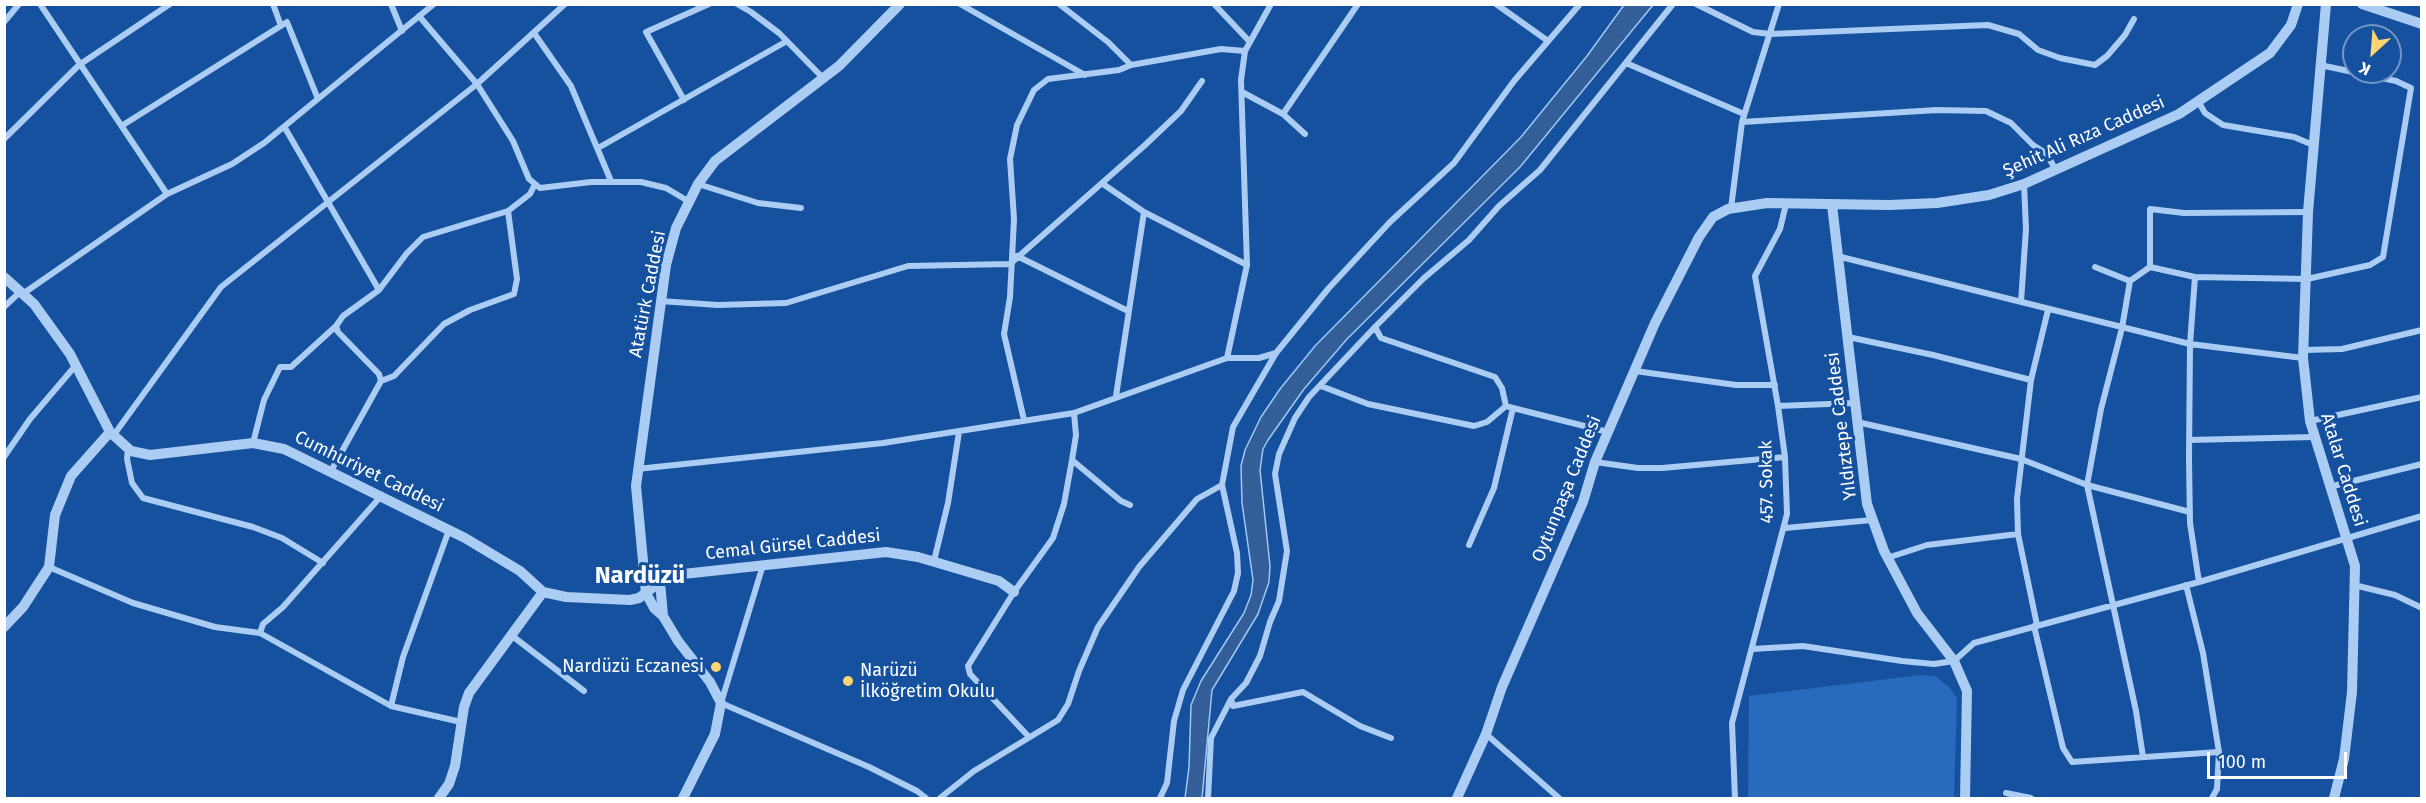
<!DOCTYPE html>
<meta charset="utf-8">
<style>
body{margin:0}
#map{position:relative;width:2426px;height:803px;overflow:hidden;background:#15519e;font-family:"Fira Sans",sans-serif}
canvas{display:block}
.frame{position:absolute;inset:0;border:6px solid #fff;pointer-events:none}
.north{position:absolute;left:2342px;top:24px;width:60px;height:60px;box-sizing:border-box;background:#15519e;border:2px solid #7397c5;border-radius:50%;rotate:206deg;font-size:16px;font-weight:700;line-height:24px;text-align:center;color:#fff}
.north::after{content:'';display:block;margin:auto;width:21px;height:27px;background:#ffd56f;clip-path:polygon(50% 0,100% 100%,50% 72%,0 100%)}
.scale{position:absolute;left:2207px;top:752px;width:140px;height:27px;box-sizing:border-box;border:3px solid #fff;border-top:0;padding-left:8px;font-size:18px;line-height:21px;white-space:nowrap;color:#fff;-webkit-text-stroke:4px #15519e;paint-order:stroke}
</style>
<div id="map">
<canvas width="2426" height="803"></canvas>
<div class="frame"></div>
<div class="north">K</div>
<div class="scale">100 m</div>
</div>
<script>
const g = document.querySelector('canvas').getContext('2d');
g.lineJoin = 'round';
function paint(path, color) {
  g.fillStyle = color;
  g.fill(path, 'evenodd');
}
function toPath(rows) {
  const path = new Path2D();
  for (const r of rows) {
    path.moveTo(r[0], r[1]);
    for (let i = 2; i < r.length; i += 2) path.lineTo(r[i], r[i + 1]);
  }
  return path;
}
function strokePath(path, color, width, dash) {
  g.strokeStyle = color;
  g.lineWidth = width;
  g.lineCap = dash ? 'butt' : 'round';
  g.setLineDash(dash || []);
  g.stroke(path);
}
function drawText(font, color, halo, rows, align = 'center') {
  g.font = font + ' "Fira Sans",sans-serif';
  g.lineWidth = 6;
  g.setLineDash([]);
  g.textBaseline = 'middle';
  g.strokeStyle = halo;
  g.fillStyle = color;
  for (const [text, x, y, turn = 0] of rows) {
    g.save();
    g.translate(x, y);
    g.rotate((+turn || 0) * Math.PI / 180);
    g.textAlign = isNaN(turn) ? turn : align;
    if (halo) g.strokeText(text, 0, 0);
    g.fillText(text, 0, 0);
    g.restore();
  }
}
const green = toPath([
 [1921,675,1935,676,1949,687,1957,698,1954,798,1748,798,1749,696]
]);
const water = toPath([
 [1624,5,1653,5,1520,167,1347,339,1304,389,1268,440,1263,449,1260,470,1270,566,1269,582,1258,614,1212,690,1202,798,1185,798,1189,767,1191,705,1201,681,1244,613,1251,595,1253,580,1242,503,1241,466,1245,450,1261,417,1280,389,1315,346,1521,137,1587,56,1624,5]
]);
const minor = toPath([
 [40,4,167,194],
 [273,4,281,26],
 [391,4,402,31],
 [737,4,751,12,779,33,824,79],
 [960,4,1085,75],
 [1059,4,1108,42,1131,65],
 [1214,4,1250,42],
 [1496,4,1548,41],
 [1696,4,1753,32,1770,34,1988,25,2019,34,2038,50,2060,58,2095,65,2107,56,2125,35,2134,19],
 [419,16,477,84,513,141,529,179,540,188,591,182,641,182,666,188,688,201],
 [4,22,19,4],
 [534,33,571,86,611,181],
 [1626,63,1744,114],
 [1242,92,1283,114,1305,134],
 [684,100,646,32,709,4],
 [2198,101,2205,113,2223,125,2294,137,2313,145],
 [1283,114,1358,4],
 [1742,122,1937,110,1986,111,2011,123,2033,145,2047,154,2055,169],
 [123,125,287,22,318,99],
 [285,128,379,290],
 [4,139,79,65,170,4],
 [598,148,787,41],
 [698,184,758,203,801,208],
 [1103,184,1144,212,1247,265],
 [1731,208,1742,122,1779,4],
 [2308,212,2184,213,2150,209,2150,267,2195,277,2307,279,2370,265,2383,257,2411,88,2396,81,2320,65],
 [1017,256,1128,311],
 [1837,256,2190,344,2303,358],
 [2095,267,2130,281],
 [2195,277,2190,344,2189,459,2190,523,2199,582],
 [24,293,167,194,232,164,264,143,434,4],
 [660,301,718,305,786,303,908,266,1010,264,1144,146,1181,111,1202,81],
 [2021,302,2026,229,2024,184],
 [4,307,21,291],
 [1375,327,1381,338,1495,377,1502,388,1506,406],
 [1848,337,1933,355,2031,380],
 [2304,350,2342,349,2422,330],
 [1227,358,1247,265,1241,80,1245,51,1271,4],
 [1635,371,1736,385,1775,385],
 [381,381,394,376,444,324,470,310,514,294,517,279,508,211],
 [1321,386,1368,404,1474,426,1487,422,1506,406],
 [1116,396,1144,212],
 [1778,406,1854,403],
 [1509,407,1608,432],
 [1024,420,1004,334,1010,297,1014,219,1010,159,1017,125,1034,90,1048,79,1119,70,1131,65,1221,49,1245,51],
 [2310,421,2422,397],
 [1857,422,2021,459,2087,485,2190,512],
 [113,436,221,287,477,84,565,4],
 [2189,440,2314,437],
 [253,443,264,400,280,367,291,367,336,326],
 [128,449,127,459,132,483,143,498,253,527,282,538,323,563],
 [4,457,30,419,76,365],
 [1072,460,1121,501,1130,505],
 [1595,462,1638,468,1662,468,1785,457],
 [637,469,883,443,1074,413,1227,358,1259,358,1276,353],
 [331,471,381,381,379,374,338,332,336,326,343,316,379,290,407,253,423,237,508,211,530,194,535,184],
 [2329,487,2422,464],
 [382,495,283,607,263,624,260,633,391,706,461,722],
 [1785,528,1872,520],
 [1469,545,1494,488,1513,408],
 [1887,558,1927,545,2018,534],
 [934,561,948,503,959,432],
 [763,565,721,703,869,767,917,791,926,798],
 [49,567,133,603,215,627,260,633],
 [2186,585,2203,653,2219,752,2217,789,2212,798],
 [2354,585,2395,595,2422,608],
 [2037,625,2018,534,2017,499,2031,380,2048,310],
 [2034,626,2063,748,2072,762,2219,752],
 [511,635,584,691],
 [1752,649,1803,646,1902,661,1934,664,1954,661,1974,643,2199,582,2422,516],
 [1231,699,1233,706,1303,692,1360,726,1391,738],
 [391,706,403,657,449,530],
 [1486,734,1559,798],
 [1029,737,970,674,968,666,1014,592,1053,538,1064,504,1072,460,1076,435,1074,413],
 [2143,757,2136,711,2087,485,2101,409,2122,328,2130,281,2150,267],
 [2006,793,2031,798],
 [940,798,974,771,1058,720,1068,704,1079,671,1098,627,1139,567,1197,499,1222,485],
 [1160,798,1167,783,1174,721,1183,690,1234,591,1238,573,1237,553,1222,485,1233,427,1276,353,1328,289,1390,222,1454,163,1514,81,1580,4],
 [1208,798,1211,738,1231,699,1246,683,1260,656,1270,622,1279,601,1287,551,1275,474,1279,454,1295,418,1309,397,1375,327,1424,278,1469,240,1499,206,1540,170,1673,4],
 [1735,798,1732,723,1787,514,1785,457,1778,406,1755,276,1780,229,1786,204]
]);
const tertiary = toPath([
 [2326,4,2308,212,2303,358,2310,421,2355,566,2352,692,2344,759,2334,798],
 [2362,4,2422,24],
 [1832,205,1867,504,1884,551,1917,613,1954,661,1967,691,1965,798],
 [4,277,34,304,70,354,110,432,131,451,150,455,253,443,284,449,465,538,520,571,543,592,566,597,630,600,639,598,660,582,674,575,886,552,918,557,999,581,1014,592],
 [660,582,663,616,654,608,646,593,636,486,666,265,676,228,698,184,715,161,839,66,900,4],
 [663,616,678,641,710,682,721,703,715,734,683,798],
 [4,627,23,607,49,567,55,515,71,476,110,432],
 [439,798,449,784,455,766,464,707,469,693,543,592],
 [1457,798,1486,734,1502,687,1583,502,1595,462,1655,323,1699,237,1713,217,1728,209,1767,203,1889,205,1937,203,1989,195,2024,184,2179,114,2270,53,2291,25,2298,4]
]);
const markers = [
 [716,667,6,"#ffd56f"],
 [848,681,6,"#ffd56f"]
];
const streetNames = [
 ["Şehit Ali Rıza Caddesi",2084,137,-24],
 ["Atatürk Caddesi",648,294,-79],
 ["Yıldıztepe Caddesi",1842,426,-97],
 ["Atalar Caddesi",2343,470,73],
 ["Cumhuriyet Caddesi",369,472,26],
 ["457. Sokak",1767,482,-91],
 ["Oytunpaşa Caddesi",1567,489,-68],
 ["Cemal Gürsel Caddesi",793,545,-6]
];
const poiNames = [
 ["Nardüzü Eczanesi",704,667],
 ["Narüzü",860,671,"left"],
 ["İlköğretim Okulu",860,692,"left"]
];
const districtNames = [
 ["Nardüzü",640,576]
];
paint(green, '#286bbc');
paint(water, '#335e97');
strokePath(water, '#9fc8f6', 1.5);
strokePath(minor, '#accdf3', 6);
strokePath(tertiary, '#accdf3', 10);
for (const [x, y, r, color] of markers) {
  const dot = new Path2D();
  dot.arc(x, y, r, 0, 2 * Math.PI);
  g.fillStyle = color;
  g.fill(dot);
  strokePath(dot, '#15519e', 2);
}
drawText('18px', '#fff', '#15519e', streetNames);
drawText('18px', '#fff', '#15519e', poiNames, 'right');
drawText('bold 24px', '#fff', '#15519e', districtNames);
</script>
